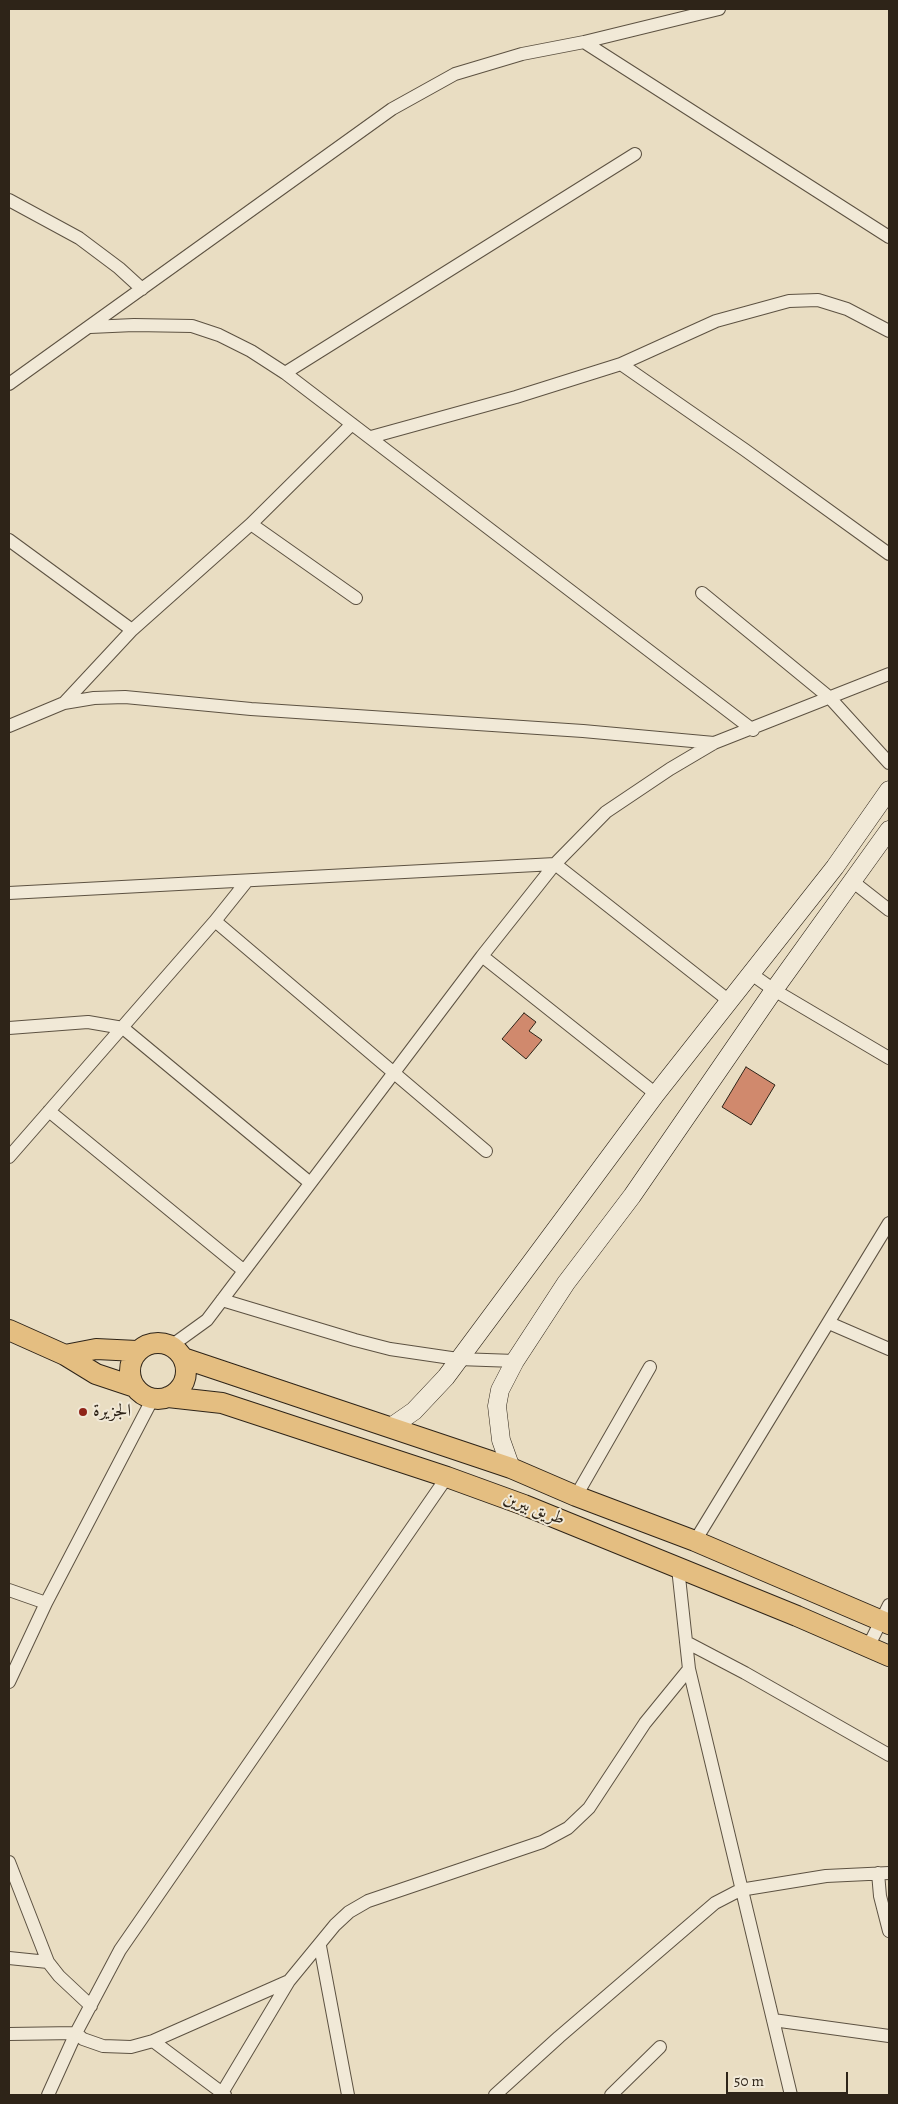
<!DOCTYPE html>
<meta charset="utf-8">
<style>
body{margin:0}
#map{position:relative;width:898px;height:2104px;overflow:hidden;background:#e9ddc2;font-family:Alegreya,serif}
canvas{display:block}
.frame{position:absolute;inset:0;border:10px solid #2e2418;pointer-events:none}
.scale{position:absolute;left:726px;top:2072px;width:122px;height:22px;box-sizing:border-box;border:2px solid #2e2418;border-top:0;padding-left:6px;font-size:15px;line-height:18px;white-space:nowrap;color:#2e2418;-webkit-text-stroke:4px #f1e9d7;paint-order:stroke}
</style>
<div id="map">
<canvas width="898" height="2104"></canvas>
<div class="frame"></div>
<div class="scale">50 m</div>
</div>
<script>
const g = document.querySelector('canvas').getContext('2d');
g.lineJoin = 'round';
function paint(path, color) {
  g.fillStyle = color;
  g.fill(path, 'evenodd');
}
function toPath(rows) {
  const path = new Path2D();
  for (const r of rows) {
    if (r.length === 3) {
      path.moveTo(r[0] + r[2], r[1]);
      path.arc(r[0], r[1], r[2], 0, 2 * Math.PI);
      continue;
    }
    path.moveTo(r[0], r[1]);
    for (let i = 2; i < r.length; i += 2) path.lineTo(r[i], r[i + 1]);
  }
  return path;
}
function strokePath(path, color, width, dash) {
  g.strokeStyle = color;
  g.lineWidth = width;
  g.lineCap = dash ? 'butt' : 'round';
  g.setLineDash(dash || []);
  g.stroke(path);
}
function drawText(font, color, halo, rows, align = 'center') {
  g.font = font + ' Alegreya,Amiri,serif';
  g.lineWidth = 4;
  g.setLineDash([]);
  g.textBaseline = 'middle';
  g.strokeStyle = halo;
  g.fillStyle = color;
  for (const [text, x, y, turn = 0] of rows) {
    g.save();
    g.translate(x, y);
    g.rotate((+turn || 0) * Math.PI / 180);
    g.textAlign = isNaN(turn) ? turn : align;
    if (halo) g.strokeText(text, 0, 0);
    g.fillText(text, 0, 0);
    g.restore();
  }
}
const building = toPath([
 [524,1013,536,1022,529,1031,542,1040,526,1059,502,1039,524,1013],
 [746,1067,775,1085,751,1125,722,1107,746,1067]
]);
const street = toPath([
 [584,42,889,237],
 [9,200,79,238,119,268,142,289],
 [90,327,134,325,192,326,219,335,251,351,285,373,753,730],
 [621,364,745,450,889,554],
 [285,373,635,154],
 [9,384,392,109,455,74,522,54,584,42,719,9],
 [371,437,516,397,621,364,716,321,789,301,818,300,847,309,889,331],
 [251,524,356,598],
 [9,540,132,630],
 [702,593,830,698,889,763],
 [64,703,132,630,251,524,352,424],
 [9,726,64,703,94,698,125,697,251,709,583,731,714,743],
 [852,881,889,910],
 [9,893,555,864,728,1000],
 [215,921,486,1151],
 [482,956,656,1094],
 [750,973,774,990,889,1058],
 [9,1028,88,1022,123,1028,309,1182],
 [49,1111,243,1270],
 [9,1157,215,921,247,881],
 [222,1300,355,1340,390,1349,458,1359,515,1361],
 [829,1323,889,1349],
 [171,1346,207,1320,482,956,555,864,606,812,670,769,714,743,889,674],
 [576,1496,650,1367],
 [695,1541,889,1223],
 [678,1568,689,1669,791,2095],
 [9,1590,46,1603],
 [686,1642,745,1673,889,1755],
 [868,1647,889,1605],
 [9,1682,46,1603,153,1398],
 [9,1862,48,1962,59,1976,91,2006],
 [878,1873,880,1896,889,1931],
 [320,1946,348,2095],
 [9,1958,48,1962],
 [773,2020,889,2036],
 [9,2034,76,2033,83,2039,103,2046,131,2047,153,2041,289,1981],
 [153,2041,225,2095],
 [222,2093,289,1981,335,1925,349,1912,368,1901,542,1842,568,1828,589,1808,645,1723,689,1669],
 [48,2095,76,2033,120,1950,447,1477],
 [495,2095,559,2037,715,1903,740,1890,826,1876,889,1873],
 [611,2095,660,2047]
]);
const secondary = toPath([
 [391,1427,414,1411,446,1377,656,1094,835,867,889,790],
 [511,1468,501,1440,497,1406,500,1390,515,1361,566,1283,632,1196,774,990,889,830]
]);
const primary = toPath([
 [9,1330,65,1355,96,1374,135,1387],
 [158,1371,28],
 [65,1355,96,1349,137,1351],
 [183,1358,511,1468,576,1496,695,1541,889,1624],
 [168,1397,222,1403,447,1477,524,1505,797,1616,889,1656]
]);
const markers = [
 [83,1412,5,"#8f2418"]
];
const poiNames = [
 ["الجزيرة",93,1412]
];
const streetNames = [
 ["طريق بيرين",534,1509,21]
];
paint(building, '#d0896d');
strokePath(building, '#2e2418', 1);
strokePath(street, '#5d5242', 14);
strokePath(secondary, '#2e2418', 19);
strokePath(primary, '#2e2418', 22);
strokePath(street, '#f1e9d7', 12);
strokePath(secondary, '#f1e9d7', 18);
strokePath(primary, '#e4be81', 20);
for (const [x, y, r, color] of markers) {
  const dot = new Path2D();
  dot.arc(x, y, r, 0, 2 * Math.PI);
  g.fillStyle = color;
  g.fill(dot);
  strokePath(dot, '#f1e9d7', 2);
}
drawText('18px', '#2e2418', '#f1e9d7', poiNames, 'left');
drawText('18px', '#2e2418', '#f1e9d7', streetNames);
</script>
